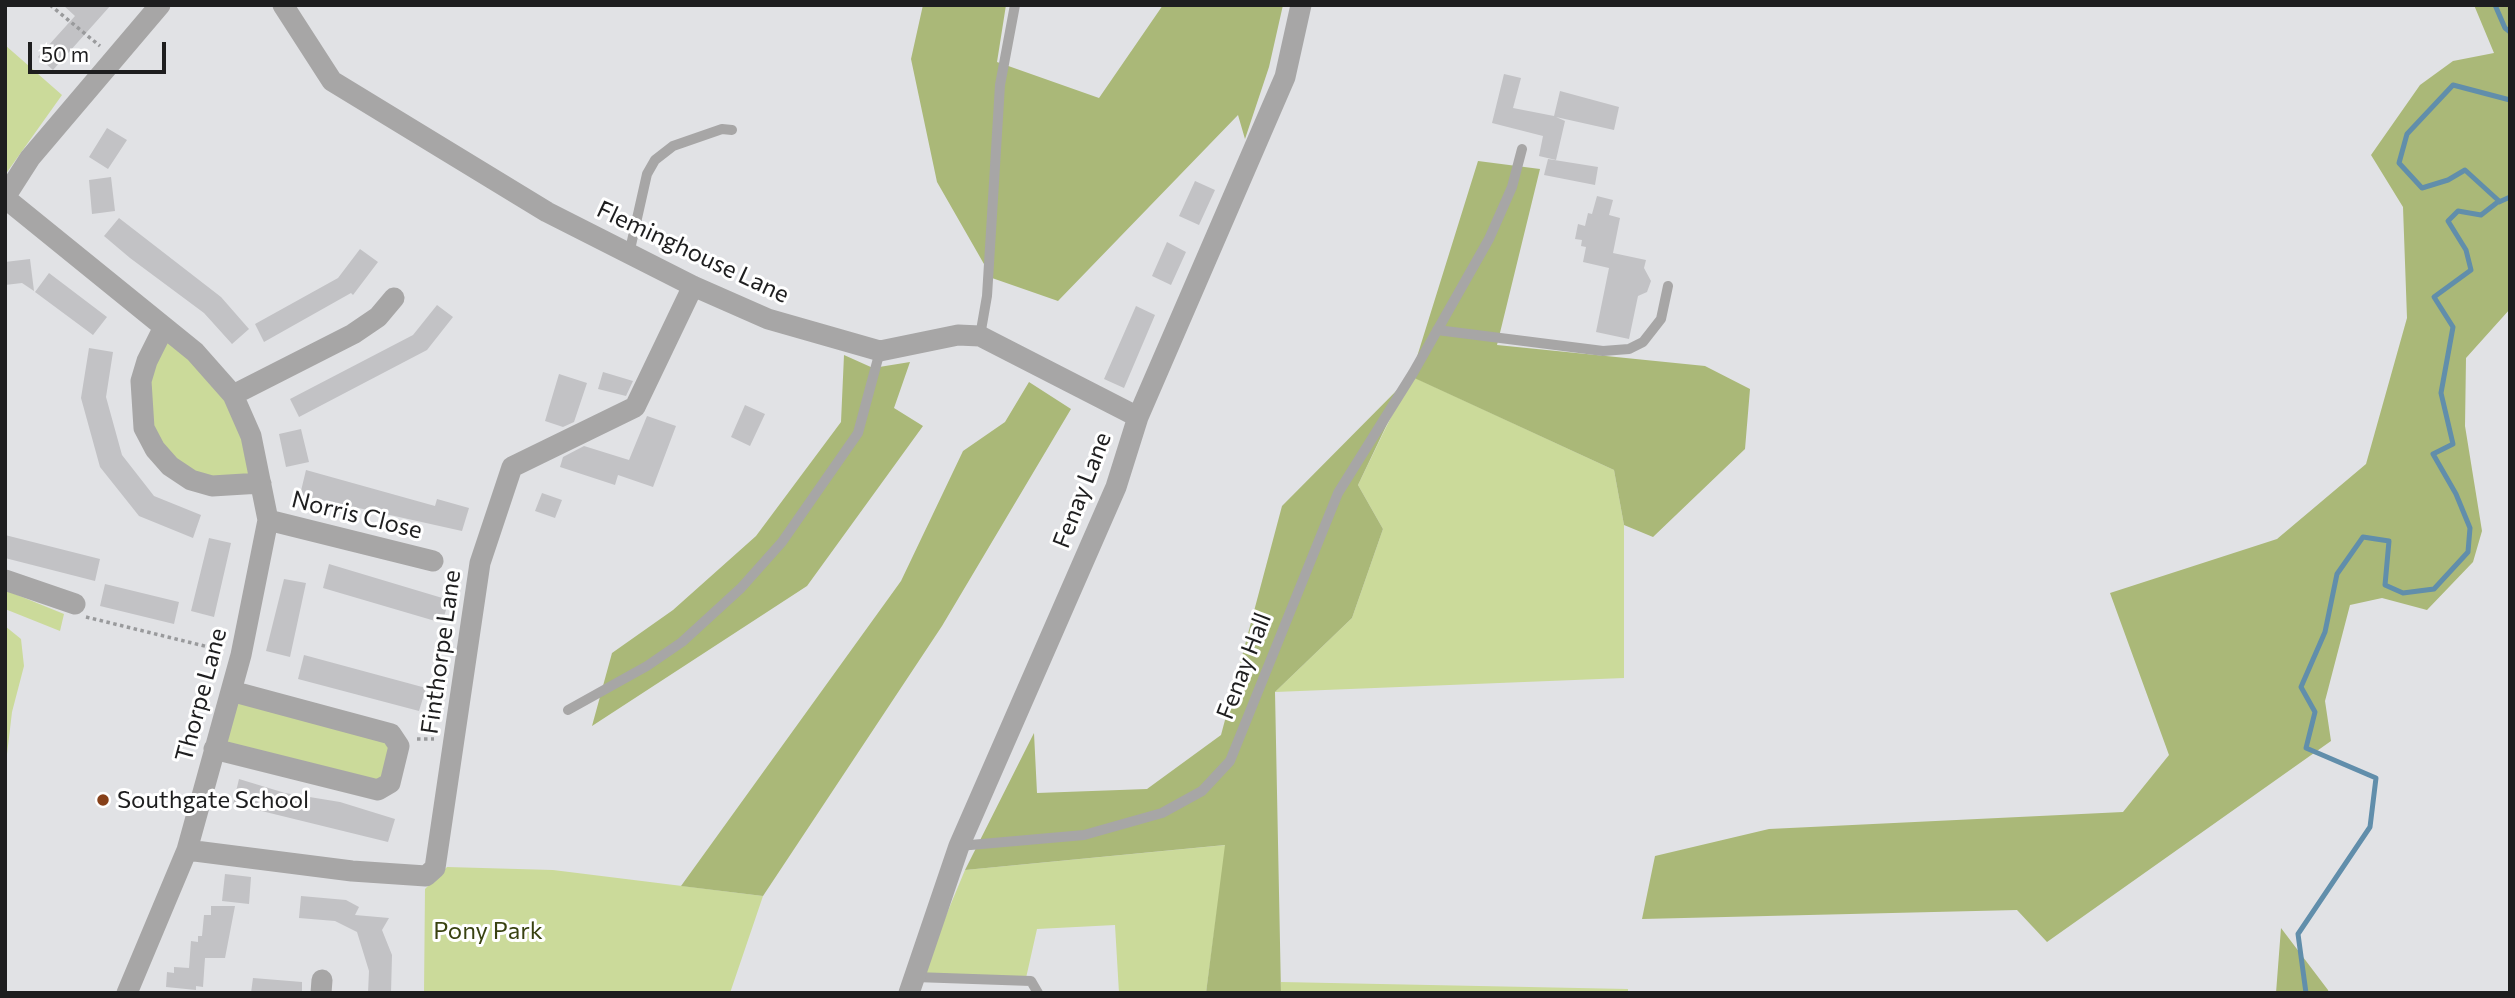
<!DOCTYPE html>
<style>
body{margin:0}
#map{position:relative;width:2515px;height:998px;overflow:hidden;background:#e1e2e5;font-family:Commissioner,sans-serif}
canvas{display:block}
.frame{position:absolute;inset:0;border:7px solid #1e1e1f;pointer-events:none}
.scale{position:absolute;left:28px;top:42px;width:138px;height:32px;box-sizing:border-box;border:4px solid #1e1e1f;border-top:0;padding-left:9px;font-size:21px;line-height:24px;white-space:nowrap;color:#1e1e1f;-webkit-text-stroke:5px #fff;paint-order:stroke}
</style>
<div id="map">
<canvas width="2515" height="998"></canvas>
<div class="frame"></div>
<div class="scale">50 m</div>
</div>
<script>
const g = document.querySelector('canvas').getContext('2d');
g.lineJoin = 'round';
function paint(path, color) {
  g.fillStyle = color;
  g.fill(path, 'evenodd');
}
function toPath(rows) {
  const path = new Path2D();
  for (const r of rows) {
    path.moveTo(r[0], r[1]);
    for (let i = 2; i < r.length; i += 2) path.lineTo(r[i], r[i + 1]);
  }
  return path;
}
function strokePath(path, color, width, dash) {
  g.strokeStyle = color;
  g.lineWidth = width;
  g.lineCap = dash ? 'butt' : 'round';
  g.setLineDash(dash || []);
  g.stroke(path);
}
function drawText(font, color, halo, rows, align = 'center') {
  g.font = font + ' Commissioner,sans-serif';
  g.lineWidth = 6;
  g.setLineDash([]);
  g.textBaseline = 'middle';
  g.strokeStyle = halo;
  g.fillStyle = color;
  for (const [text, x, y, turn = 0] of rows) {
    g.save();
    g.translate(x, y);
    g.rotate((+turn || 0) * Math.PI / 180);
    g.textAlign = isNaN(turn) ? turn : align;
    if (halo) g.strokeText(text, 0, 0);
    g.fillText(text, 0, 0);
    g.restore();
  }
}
const green = toPath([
 [5,45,62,95,5,175],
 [164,327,233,395,261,483,212,486,170,466,140,403],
 [1411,376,1614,470,1624,525,1624,678,1275,692,1352,618,1383,529,1358,485],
 [5,590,64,614,60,631,5,609],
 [5,626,21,639,24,666,12,712,5,771],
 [231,691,391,734,390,783,214,749],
 [1226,845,1206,993,1119,993,1115,925,1037,929,1026,978,920,978,965,870],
 [447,867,553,870,763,896,730,993,424,993,425,889],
 [1281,982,1628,989,1628,993,1281,993]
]);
const forest = toPath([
 [923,5,1006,5,997,62,1099,98,1163,5,1283,5,1269,67,1245,139,1238,115,1058,301,992,278,937,182,911,59],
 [2474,5,2510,5,2510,309,2466,358,2465,426,2482,531,2473,562,2427,610,2382,598,2350,605,2325,701,2331,741,2047,942,2017,910,1642,919,1655,856,1769,829,2123,812,2169,755,2110,593,2277,539,2366,464,2407,318,2403,207,2371,155,2420,85,2453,61,2494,53],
 [1478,161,1540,169,1497,345,1705,366,1750,389,1745,449,1653,537,1624,525,1614,470,1410,376,1358,485,1383,529,1352,618,1275,692,1281,993,1206,993,1225,845,965,870,1034,733,1037,793,1147,789,1221,735,1282,506,1411,376],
 [844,355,873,368,910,362,894,408,923,426,807,586,592,726,612,653,673,610,756,536,841,422],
 [1029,382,1071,409,942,626,763,896,681,886,901,581,963,451,1005,422],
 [2281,928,2328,990,2329,993,2276,993]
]);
const stream = toPath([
 [2495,5,2505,28,2510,32],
 [2499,202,2510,197],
 [2306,993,2298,934,2370,827,2376,778,2306,748,2315,712,2301,687,2325,632,2337,574,2363,537,2389,541,2385,585,2403,593,2434,589,2468,552,2470,528,2456,494,2433,454,2453,444,2441,393,2453,327,2434,297,2471,270,2466,250,2448,221,2458,211,2481,215,2499,201,2465,170,2448,180,2422,188,2399,163,2407,134,2453,85,2510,100]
]);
const building = toPath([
 [63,5,111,5,53,70,38,57,75,16],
 [1504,74,1521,78,1513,108,1554,116,1560,91,1619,107,1614,130,1556,117,1565,121,1556,160,1539,156,1543,136,1492,123],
 [107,128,127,140,108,169,89,157],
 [1548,159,1598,167,1595,185,1544,175],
 [111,177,115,211,92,214,89,180],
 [1195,181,1215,190,1199,225,1179,216],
 [1597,196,1613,200,1609,215,1620,218,1613,253,1646,260,1644,268,1651,281,1647,292,1638,296,1629,339,1596,332,1609,268,1583,262,1586,247,1581,246,1582,240,1575,239,1578,224,1585,226,1588,213,1592,214],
 [119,218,221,297,249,329,232,344,204,313,130,258,104,236],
 [1167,242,1186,252,1171,285,1152,276],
 [360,249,378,262,353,295,351,293,264,342,255,324,338,278],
 [30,259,34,291,22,283,5,285,5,262],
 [49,273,107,317,93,335,35,292],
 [437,305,453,317,427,350,299,417,290,399,413,335],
 [1136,306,1155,315,1124,388,1104,379],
 [89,348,113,352,106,397,122,455,154,496,201,515,193,538,139,516,100,467,81,398],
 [603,372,633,381,626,396,598,389],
 [559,374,587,383,574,422,563,427,545,421],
 [745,405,765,414,750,446,731,437],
 [647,416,676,426,653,487,618,475,615,485,560,467,563,457,584,446,629,460],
 [301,429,309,462,286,467,279,434],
 [306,470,435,506,437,499,469,508,462,531,300,495],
 [542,493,562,500,555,518,535,511],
 [5,535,100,559,95,581,5,558],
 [209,538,231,543,214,617,191,611],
 [329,564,449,600,442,623,323,588],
 [284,579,306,583,290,657,266,651],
 [105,584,179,602,174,624,100,606],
 [304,655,426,688,419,711,298,679],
 [239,779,285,793,340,802,395,819,388,842,233,804],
 [225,874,251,877,249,904,222,901],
 [301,896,346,900,359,907,355,915,389,918,382,930,392,955,391,993,368,993,369,971,357,932,335,921,299,918],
 [211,906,235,906,225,958,205,958,203,987,196,986,196,990,166,987,167,972,174,973,174,967,189,968,191,941,198,942,198,936,202,936,204,915,211,915],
 [253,978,302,982,302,993,251,993]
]);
const path = toPath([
 [50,5,100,46],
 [86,617,221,650],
 [417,739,434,739]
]);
const service = toPath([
 [629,254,647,174,655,160,673,146,722,129,732,130],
 [1437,330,1603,351,1629,349,1643,342,1661,319,1668,286],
 [980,336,987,296,1000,85,1015,5],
 [568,710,647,666,682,642,741,588,782,542,858,433,880,351],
 [959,846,1084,835,1162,813,1202,791,1230,761,1338,493,1413,373,1489,239,1512,187,1522,149],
 [915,977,1031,981,1038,993]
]);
const minor = toPath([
 [283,5,332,81,547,212,693,286,768,319,880,351,958,335,980,336,1138,417],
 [5,197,30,158,160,5],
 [5,198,195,352,233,395,251,436,268,520,241,655,187,850,127,993],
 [164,327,147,361,141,381,144,428,155,449,170,466,191,480,212,486,261,483],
 [233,395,353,334,378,317,394,298],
 [268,520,433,561],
 [5,580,75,604],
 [214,749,378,790,390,783,399,746,391,734,231,691],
 [187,850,352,871,426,876,435,868,480,563,512,467,635,407,693,286],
 [321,993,322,980],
 [909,993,959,846,1116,487,1138,417,1285,77,1301,5]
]);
const markers = [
 [103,800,7,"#864019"]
];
const streetNames = [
 ["Fleminghouse Lane",693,252,25],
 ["Fenay Lane",1082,490,-69],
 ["Norris Close",357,515,14],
 ["Finthorpe Lane",441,652,-82],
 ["Fenay Hall",1244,666,-69],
 ["Thorpe Lane",201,695,-75]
];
const poiNames = [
 ["Southgate School",117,800]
];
const parkNames = [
 ["Pony Park",488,931]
];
paint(green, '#cbda9a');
paint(forest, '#aab878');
strokePath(stream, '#618eab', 5);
paint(building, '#c2c2c5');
strokePath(path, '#999a9c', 3.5, [3.5, 3.5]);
strokePath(service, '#a7a6a6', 10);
strokePath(minor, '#a7a6a6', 21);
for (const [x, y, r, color] of markers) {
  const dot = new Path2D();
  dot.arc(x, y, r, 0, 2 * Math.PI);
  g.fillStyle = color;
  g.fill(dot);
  strokePath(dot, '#fff', 2.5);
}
drawText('24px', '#1e1e1f', '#fff', streetNames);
drawText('24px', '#1e1e1f', '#fff', poiNames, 'left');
drawText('24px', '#394211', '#fff', parkNames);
</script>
